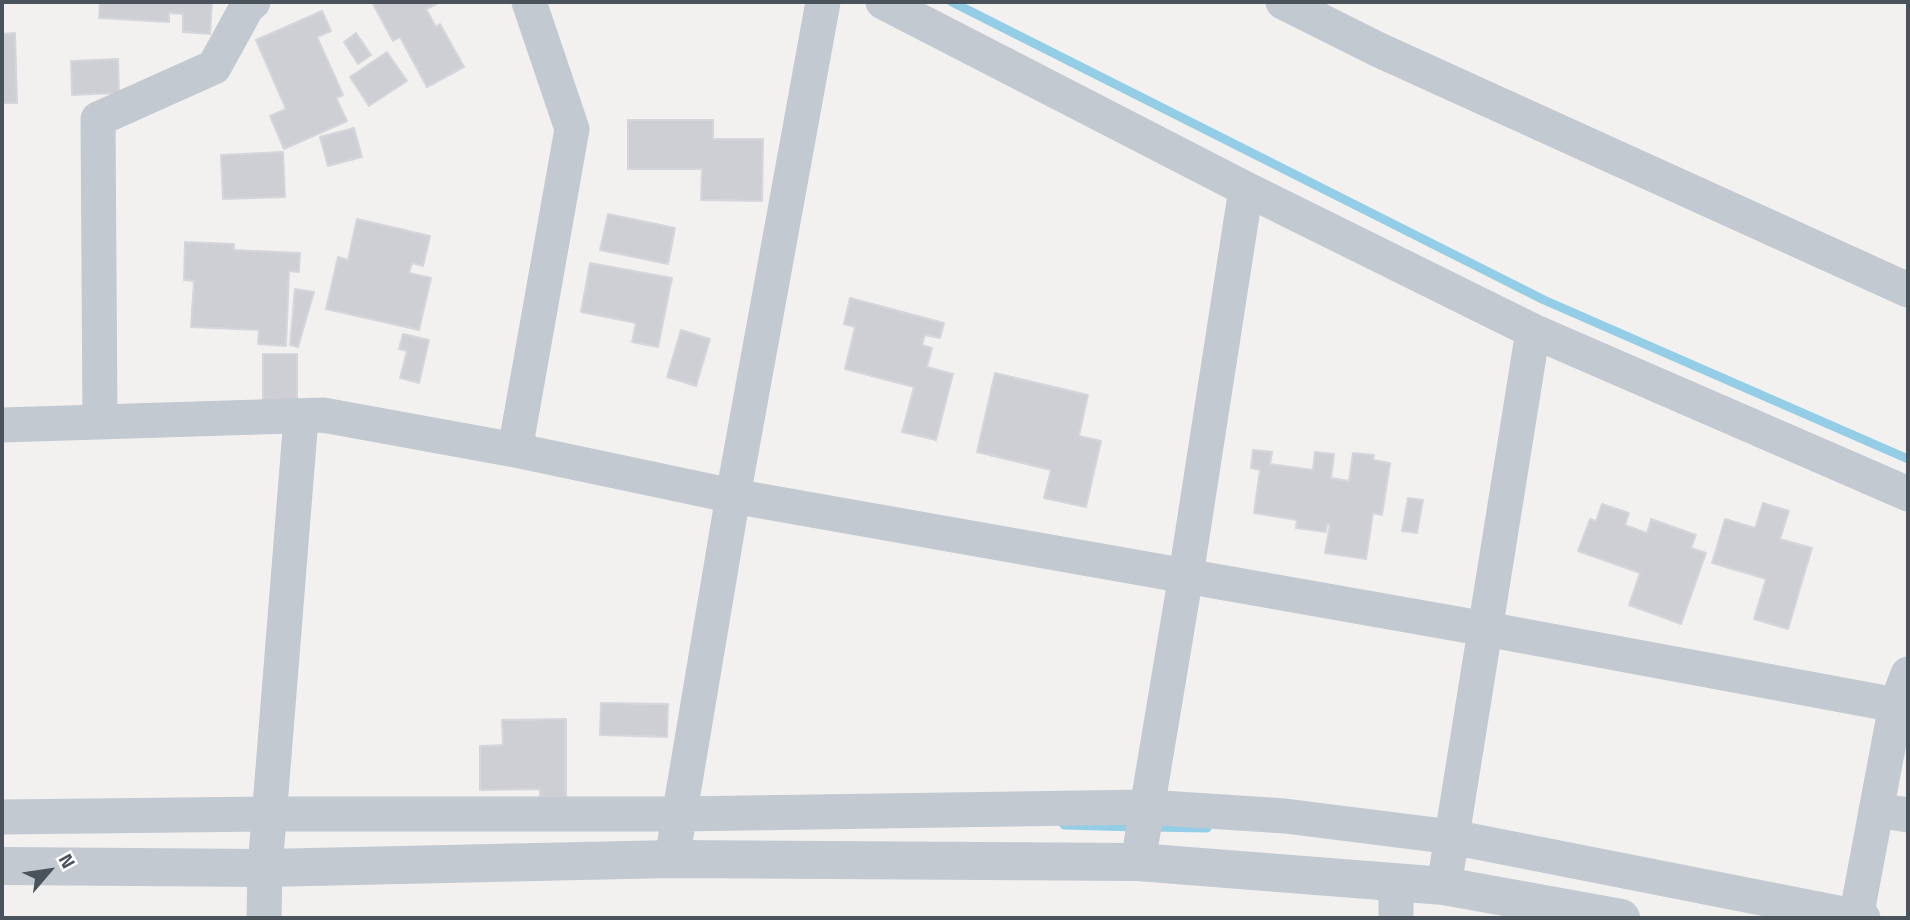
<!DOCTYPE html>
<style>
body{margin:0}
#map{position:relative;width:1910px;height:920px;overflow:hidden;background:#f3f1f0;font-family:"Titillium Web",sans-serif}
canvas{display:block}
.frame{position:absolute;inset:0;border:4px solid #4a525c;pointer-events:none}
.north{position:absolute;left:14px;top:836px;width:70px;height:70px;-webkit-text-stroke:5px #fff;paint-order:stroke;rotate:61deg;font-size:19px;font-weight:700;line-height:28px;text-align:center;color:#4a525c}
.north::after{content:'';display:block;margin:auto;width:24px;height:32px;background:#4a525c;clip-path:polygon(50% 0,100% 100%,50% 72%,0 100%)}
</style>
<div id="map">
<canvas width="1910" height="920"></canvas>
<div class="frame"></div>
<div class="north">N</div>
</div>
<script>
const g = document.querySelector('canvas').getContext('2d');
g.lineJoin = 'round';
function toPath(rows) {
  const path = new Path2D();
  for (const r of rows) {
    path.moveTo(r[0], r[1]);
    for (let i = 2; i < r.length; i += 2) path.lineTo(r[i], r[i + 1]);
  }
  return path;
}
function strokePath(path, color, width, dash) {
  g.strokeStyle = color;
  g.lineWidth = width;
  g.lineCap = dash ? 'butt' : 'round';
  g.setLineDash(dash || []);
  g.stroke(path);
}
function paint(path, color) {
  g.fillStyle = color;
  g.fill(path, 'evenodd');
}
const stream = toPath([
 [952,2,1544,300,1908,459],
 [1064,825,1137,827],
 [1151,827,1207,828]
]);
const building = toPath([
 [100,2,212,2,210,34,183,32,183,14,169,13,169,22,99,18,100,2],
 [372,2,436,2,437,4,426,9,436,27,440,24,464,67,427,87,400,37,393,41,372,2],
 [322,11,331,31,317,37,343,95,336,98,347,121,284,149,270,116,286,109,256,40,322,11],
 [15,33,17,103,2,103,2,34,15,33],
 [356,33,371,55,358,64,344,42,356,33],
 [387,52,407,81,369,106,350,77,387,52],
 [118,59,119,93,72,95,71,61,118,59],
 [628,120,713,120,713,139,763,139,762,201,701,200,702,169,628,169,628,120],
 [354,128,362,157,328,166,320,137,354,128],
 [283,152,285,197,223,199,221,155,283,152],
 [608,214,675,228,668,264,600,250,608,214],
 [357,219,430,236,423,266,412,263,409,273,431,278,419,330,326,309,338,257,348,260,357,219],
 [185,242,234,244,234,250,300,253,299,272,289,271,286,346,258,344,259,330,191,327,194,281,184,280,185,242],
 [590,263,672,278,658,347,632,342,636,323,581,312,590,263],
 [295,289,314,292,298,347,290,345,295,289],
 [850,298,944,323,940,338,925,335,922,345,932,348,927,367,953,374,936,440,902,432,914,387,845,369,855,327,844,324,850,298],
 [681,330,710,339,696,386,667,377,681,330],
 [403,334,429,340,419,383,400,378,407,351,399,349,403,334],
 [263,354,297,354,297,400,263,400,263,354],
 [995,373,1088,395,1079,436,1101,441,1086,507,1044,498,1051,470,977,452,995,373],
 [1253,450,1272,452,1270,464,1313,470,1315,452,1334,454,1331,478,1349,481,1353,453,1374,455,1373,460,1390,463,1382,515,1373,513,1366,559,1325,553,1330,525,1327,524,1326,532,1296,528,1297,520,1254,513,1260,470,1251,468,1253,450],
 [1408,498,1423,500,1417,533,1402,531,1408,498],
 [1763,503,1789,511,1780,539,1812,548,1788,629,1754,619,1766,579,1712,563,1725,519,1755,528,1763,503],
 [1602,504,1629,513,1625,525,1647,533,1651,519,1696,535,1691,548,1706,553,1681,624,1629,605,1640,573,1578,551,1590,519,1596,521,1602,504],
 [601,703,668,704,667,737,600,735,601,703],
 [566,719,566,797,540,797,540,789,480,790,480,746,503,745,502,720,566,719]
]);
const minor = toPath([
 [883,2,1246,189,1533,331,1908,494],
 [1283,2,1379,50,1908,290],
 [100,422,98,119,214,67,247,7,253,2],
 [2,425,323,415,515,450,733,496,1486,629,1896,705],
 [515,450,572,129,529,2],
 [1876,810,1908,815],
 [2,817,269,814,680,814,1147,807,1285,816,1452,837,1863,918],
 [672,859,733,496,823,2],
 [1138,862,1186,575,1246,189],
 [1444,886,1533,331],
 [264,918,265,868,301,418],
 [1396,918,1396,882],
 [1856,918,1896,705,1908,674]
]);
const tertiary = toPath([
 [2,866,265,868,672,859,1138,862,1444,886,1621,918]
]);
strokePath(stream, '#93cee6', 9);
paint(building, '#cecfd4');
strokePath(building, '#d5d6db', 2);
strokePath(minor, '#c2c9d1', 35);
strokePath(tertiary, '#c2c9d1', 38);
</script>
